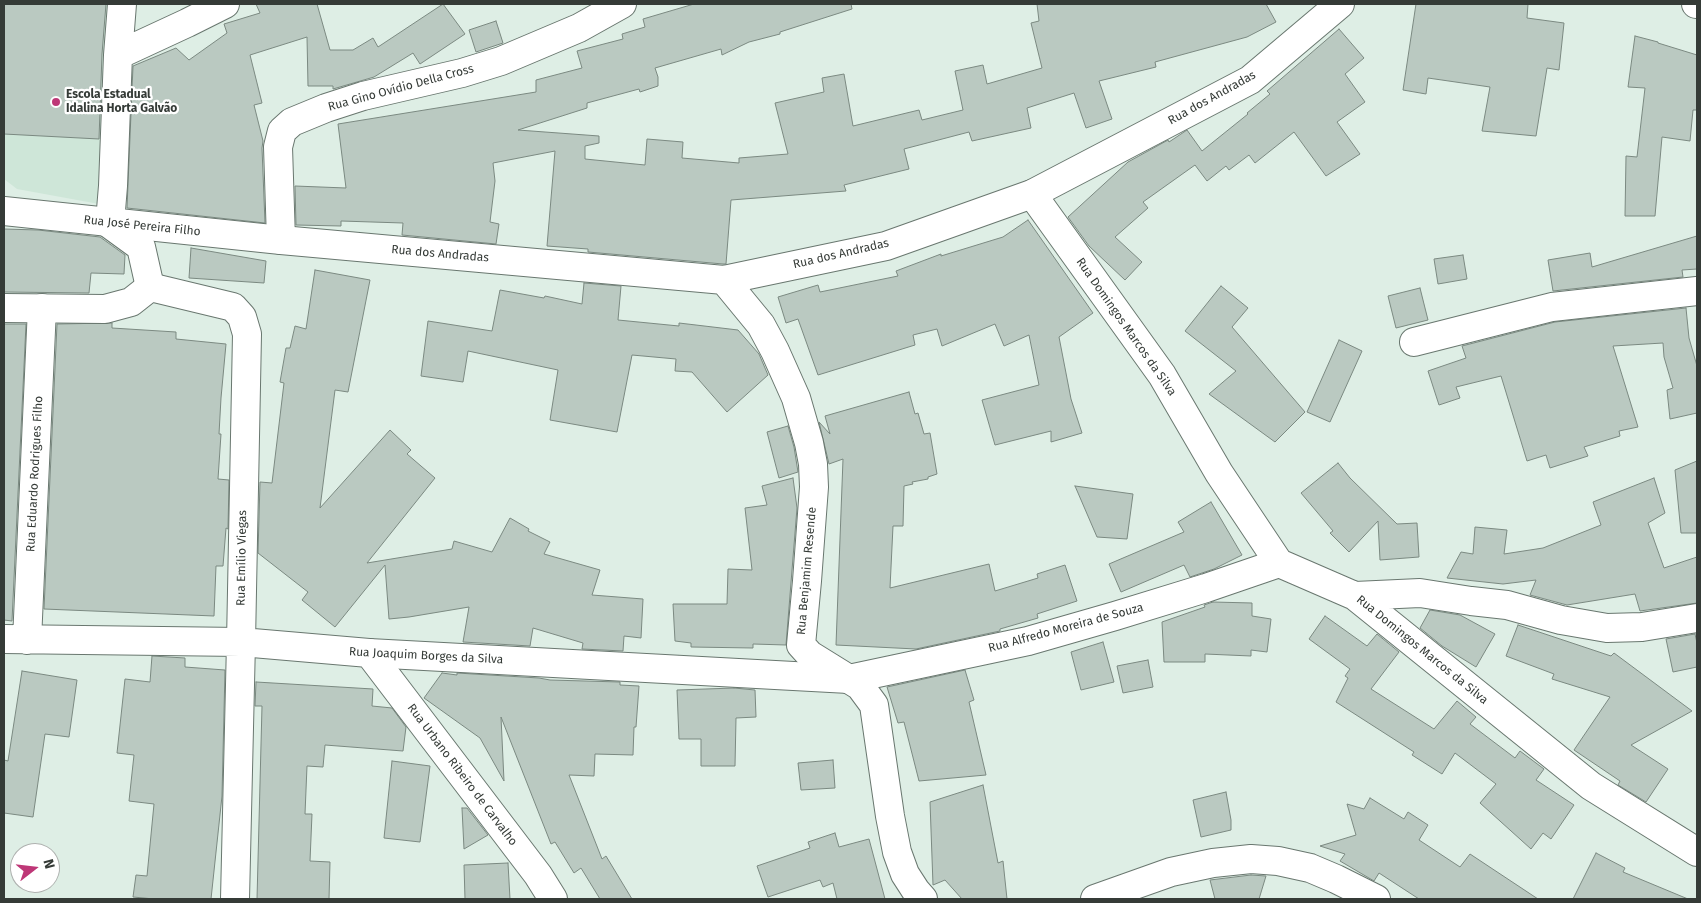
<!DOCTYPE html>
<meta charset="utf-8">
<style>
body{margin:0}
#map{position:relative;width:1701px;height:903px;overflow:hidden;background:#deeee5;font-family:"Fira Sans",sans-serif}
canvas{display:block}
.frame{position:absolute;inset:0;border:5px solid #353b37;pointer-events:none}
.north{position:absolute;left:10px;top:843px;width:50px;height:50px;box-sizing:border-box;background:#fff;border:1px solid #aeb1af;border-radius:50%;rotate:74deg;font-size:14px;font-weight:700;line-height:20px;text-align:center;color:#353b37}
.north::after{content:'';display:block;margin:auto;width:18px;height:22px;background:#be3777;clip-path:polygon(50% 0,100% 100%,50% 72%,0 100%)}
</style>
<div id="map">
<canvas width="1701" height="903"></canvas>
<div class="frame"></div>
<div class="north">N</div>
</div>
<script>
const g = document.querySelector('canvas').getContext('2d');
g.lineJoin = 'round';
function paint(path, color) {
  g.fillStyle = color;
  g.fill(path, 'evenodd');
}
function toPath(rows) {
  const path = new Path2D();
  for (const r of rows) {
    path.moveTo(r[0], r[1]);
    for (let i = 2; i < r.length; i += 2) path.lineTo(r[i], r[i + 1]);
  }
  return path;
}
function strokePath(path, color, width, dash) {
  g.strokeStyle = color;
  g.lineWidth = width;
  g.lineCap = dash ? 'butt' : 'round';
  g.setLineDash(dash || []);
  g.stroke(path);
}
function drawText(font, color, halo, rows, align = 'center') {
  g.font = font + ' "Fira Sans",sans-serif';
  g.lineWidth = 4.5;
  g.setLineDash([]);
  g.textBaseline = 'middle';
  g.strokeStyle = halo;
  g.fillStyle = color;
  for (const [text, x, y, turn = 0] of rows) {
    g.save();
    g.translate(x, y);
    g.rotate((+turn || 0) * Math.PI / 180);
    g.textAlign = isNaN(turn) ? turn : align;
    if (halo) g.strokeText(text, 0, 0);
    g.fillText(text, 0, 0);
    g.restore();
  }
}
const built = toPath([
 [4,4,114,4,99,204,17,189,4,179]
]);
const building = toPath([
 [4,4,106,4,102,54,99,139,4,134,4,4],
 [256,4,317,4,330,50,353,50,373,38,378,47,443,4,465,34,420,64,413,53,374,77,333,89,333,86,308,86,307,37,250,55,262,103,254,105,263,141,262,148,265,223,127,208,133,66,176,48,189,60,227,33,224,24,260,13,256,4],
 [694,4,851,4,852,9,780,32,780,34,749,42,722,55,721,49,655,68,658,77,658,86,640,92,639,89,587,103,587,108,518,130,599,136,599,143,585,146,585,159,645,165,647,139,683,142,682,158,739,163,739,158,788,154,775,103,824,92,822,78,844,74,853,126,919,110,922,120,963,110,955,71,983,65,987,84,1042,68,1031,23,1039,21,1037,4,1266,4,1276,22,1247,37,1155,62,1156,67,1099,81,1112,119,1086,128,1074,93,1027,108,1031,128,972,141,969,132,904,149,909,169,844,185,846,191,731,200,726,264,723,264,588,252,588,249,547,246,555,151,493,163,495,181,490,222,499,224,496,244,402,235,403,223,341,221,341,226,296,225,295,186,346,188,338,124,536,92,536,80,582,68,577,51,623,39,622,34,645,27,643,19,694,4],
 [1416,4,1528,4,1527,18,1564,23,1559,70,1547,68,1536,136,1482,131,1490,87,1428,78,1426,94,1403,90,1416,4],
 [496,21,503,43,476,52,469,30,496,21],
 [1339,29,1364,58,1345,74,1365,102,1337,122,1360,154,1326,176,1294,132,1255,163,1249,155,1229,170,1226,166,1207,181,1195,165,1143,202,1148,208,1115,237,1142,262,1125,280,1089,246,1068,217,1128,162,1168,140,1169,142,1187,130,1202,151,1248,114,1247,113,1270,94,1267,91,1339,29],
 [1635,36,1658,42,1658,43,1697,55,1697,110,1693,110,1690,141,1662,137,1655,216,1625,216,1626,156,1637,157,1645,88,1628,87,1635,36],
 [1028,220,1093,313,1059,337,1071,399,1082,433,1051,442,1051,431,995,445,982,400,1039,385,1029,335,1004,346,995,324,942,346,937,329,913,335,915,345,818,375,798,319,786,323,778,297,818,285,820,292,898,276,896,271,941,254,941,256,1003,237,1028,220],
 [4,229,38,230,100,237,125,255,124,274,91,273,89,293,4,292,4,229],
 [1697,236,1697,269,1682,270,1683,277,1553,291,1548,260,1590,253,1592,267,1697,236],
 [191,248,266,261,264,283,189,278,191,248],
 [1463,255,1467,279,1438,284,1434,259,1463,255],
 [315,270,370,280,348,392,335,390,320,508,390,430,411,450,407,454,435,478,367,563,452,549,454,541,492,552,510,518,529,529,528,531,550,542,544,554,600,570,592,595,643,599,641,638,624,636,623,651,582,649,583,643,533,628,530,646,463,642,469,607,409,617,389,619,385,565,335,627,302,600,308,592,258,553,260,482,272,483,284,383,280,382,286,348,290,348,295,326,306,329,315,270],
 [584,283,621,286,618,320,679,326,679,323,738,330,759,354,768,375,727,412,692,372,675,371,676,359,632,355,617,432,550,420,558,370,468,351,463,382,421,376,428,321,492,331,500,290,544,298,545,296,582,304,584,283],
 [1221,286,1248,308,1232,327,1305,412,1275,442,1209,394,1236,371,1185,331,1221,286],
 [1420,288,1428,320,1396,328,1388,296,1420,288],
 [1686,308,1689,338,1697,366,1697,413,1670,419,1667,390,1673,388,1664,357,1663,343,1613,346,1638,427,1619,431,1620,436,1584,447,1588,456,1550,468,1546,455,1527,461,1501,376,1456,387,1460,398,1439,405,1428,371,1466,358,1462,346,1555,322,1686,308],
 [112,323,112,328,176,332,176,339,226,344,221,398,219,434,221,434,218,479,229,480,228,529,226,528,223,566,216,566,214,616,44,609,57,324,112,323],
 [4,324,26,324,12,621,4,620,4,324],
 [1339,340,1362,351,1330,422,1307,412,1339,340],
 [909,392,915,414,918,413,924,434,930,433,937,474,928,477,928,479,912,482,913,484,904,486,903,526,893,526,890,588,989,564,995,591,1038,578,1037,574,1065,565,1077,601,1037,614,1038,618,1000,629,1000,631,916,649,836,645,843,459,829,464,819,422,830,434,825,416,909,392],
 [788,426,794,447,798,472,779,478,767,432,788,426],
 [1697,461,1697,533,1681,533,1675,470,1697,461],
 [1338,463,1350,478,1397,524,1417,523,1419,557,1380,560,1378,521,1349,552,1330,533,1333,531,1301,493,1338,463],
 [793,478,797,508,786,645,753,644,753,648,691,647,691,643,675,641,673,604,727,604,728,569,752,570,745,508,767,505,762,486,793,478],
 [1654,478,1665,513,1648,523,1664,568,1697,557,1697,603,1640,611,1635,594,1567,605,1530,595,1536,580,1503,584,1447,578,1461,552,1473,554,1475,527,1507,530,1504,554,1543,548,1601,525,1593,502,1654,478],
 [1075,486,1133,494,1127,539,1097,537,1075,486],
 [1211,502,1242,555,1214,569,1190,577,1184,565,1121,592,1109,564,1184,532,1178,522,1211,502],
 [1213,602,1252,603,1252,616,1271,619,1267,652,1251,650,1251,656,1205,654,1205,662,1164,662,1162,622,1205,607,1204,605,1213,602],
 [1430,610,1460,615,1495,634,1476,667,1442,646,1420,628,1430,610],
 [1325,616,1367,646,1377,634,1399,652,1371,689,1434,729,1457,701,1476,717,1470,724,1515,758,1520,751,1544,769,1536,780,1574,805,1551,839,1543,833,1531,849,1480,803,1496,784,1455,753,1442,774,1412,755,1414,752,1336,702,1348,678,1345,676,1350,669,1309,639,1325,616],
 [1518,625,1611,656,1614,653,1692,711,1631,745,1668,769,1646,802,1618,785,1620,781,1574,750,1610,697,1552,679,1554,674,1506,656,1518,625],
 [1695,634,1697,643,1697,667,1673,672,1666,639,1695,634],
 [1103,642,1114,682,1081,690,1071,652,1103,642],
 [152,656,185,658,185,667,225,670,222,796,211,899,154,899,133,897,136,875,147,876,154,804,129,801,134,755,117,753,125,679,150,682,152,656],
 [1148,660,1153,687,1123,693,1117,666,1148,660],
 [965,670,974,700,969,702,986,775,919,781,904,722,898,723,887,687,965,670],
 [22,671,77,680,69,737,45,734,33,817,4,813,4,760,8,761,22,671],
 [442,673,457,675,457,673,539,678,550,680,620,682,620,685,639,686,636,727,634,727,633,755,595,754,594,776,569,775,602,859,606,856,632,899,600,899,581,868,574,873,555,842,551,844,501,717,504,781,480,738,424,698,442,673],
 [256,682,373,689,372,706,392,708,406,727,403,751,325,745,323,767,307,766,305,814,312,814,310,861,330,862,329,899,257,899,262,706,255,706,256,682],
 [734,688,755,690,756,717,736,718,735,766,701,766,701,739,679,739,677,690,734,688],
 [833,760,835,788,801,790,798,763,833,760],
 [392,761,430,766,420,842,384,838,392,761],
 [983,785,998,863,1003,861,1007,899,962,899,945,880,933,885,930,802,983,785],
 [1226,792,1231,820,1231,830,1201,837,1193,800,1226,792],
 [1370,798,1404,819,1408,812,1428,825,1419,840,1460,867,1470,854,1538,899,1419,899,1379,873,1374,881,1340,861,1345,854,1320,846,1356,835,1347,804,1364,809,1370,798],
 [462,808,467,808,488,835,464,849,462,808],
 [835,833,839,847,869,839,885,899,837,899,833,883,823,887,820,880,768,897,757,866,810,848,808,842,835,833],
 [1596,853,1625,868,1623,872,1688,899,1573,899,1596,853],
 [508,863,510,899,465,899,464,865,508,863],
 [1251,875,1266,876,1259,899,1215,899,1210,880,1251,875]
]);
const minor = toPath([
 [118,55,122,4],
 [1032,194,1162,375,1219,473,1279,563,1355,596,1591,786,1697,852],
 [281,240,278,147,282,131,292,122,326,108,363,96,462,73,501,61,579,28,622,4],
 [150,287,141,247,108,223,111,210,113,186,118,55,187,23,225,4],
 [1414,342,1552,307,1697,291],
 [1355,596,1420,593,1471,601,1507,605,1561,620,1607,628,1642,627,1697,618],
 [4,639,241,642,235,899],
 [27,640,42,308],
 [369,653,849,679,1028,641,1115,616,1206,588,1279,563]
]);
const tertiary = toPath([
 [1696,4,1697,4],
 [4,211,281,240,724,280,886,246,1032,194,1250,80,1340,4],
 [724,280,761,325,775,351,796,398,809,443,813,464,814,487,807,581,801,645,810,655,860,686,874,705,890,816,897,852,905,874,916,891,923,899],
 [4,308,105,309,131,302,150,287,233,307,242,317,247,334,241,642,369,653,538,875,553,899],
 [1095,899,1171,872,1213,863,1251,859,1278,861,1310,868,1336,879,1376,899]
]);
const markers = [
 [56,102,5,"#be3777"]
];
const streetNames = [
 ["Rua Gino Ovídio Della Cross",401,88,-15],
 ["Rua dos Andradas",1212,98,-29],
 ["Rua José Pereira Filho",142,226,6],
 ["Rua dos Andradas",440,254,5],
 ["Rua dos Andradas",841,254,-13],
 ["Rua Domingos Marcos da Silva",1126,327,55],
 ["Rua Eduardo Rodrigues Filho",35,474,-87],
 ["Rua Emílio Viegas",242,558,-89],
 ["Rua Benjamim Resende",807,571,-85],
 ["Rua Alfredo Moreira de Souza",1066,628,-15],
 ["Rua Domingos Marcos da Silva",1422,650,39],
 ["Rua Joaquim Borges da Silva",426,656,3],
 ["Rua Urbano Ribeiro de Carvalho",462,775,53]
];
const poiNames = [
 ["Escola Estadual",66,95],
 ["Idalina Horta Galvão",66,109]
];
paint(built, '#cee6d8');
paint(building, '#bac9c1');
strokePath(building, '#7b8981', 1);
strokePath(minor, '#69776f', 30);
strokePath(tertiary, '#69776f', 30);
strokePath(minor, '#fff', 28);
strokePath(tertiary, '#fff', 28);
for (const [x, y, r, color] of markers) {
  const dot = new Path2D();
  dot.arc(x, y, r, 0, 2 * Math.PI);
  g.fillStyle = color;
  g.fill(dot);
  strokePath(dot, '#fff', 2);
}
drawText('12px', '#353b37', '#fff', streetNames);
drawText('bold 12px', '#353b37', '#fff', poiNames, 'left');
</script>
